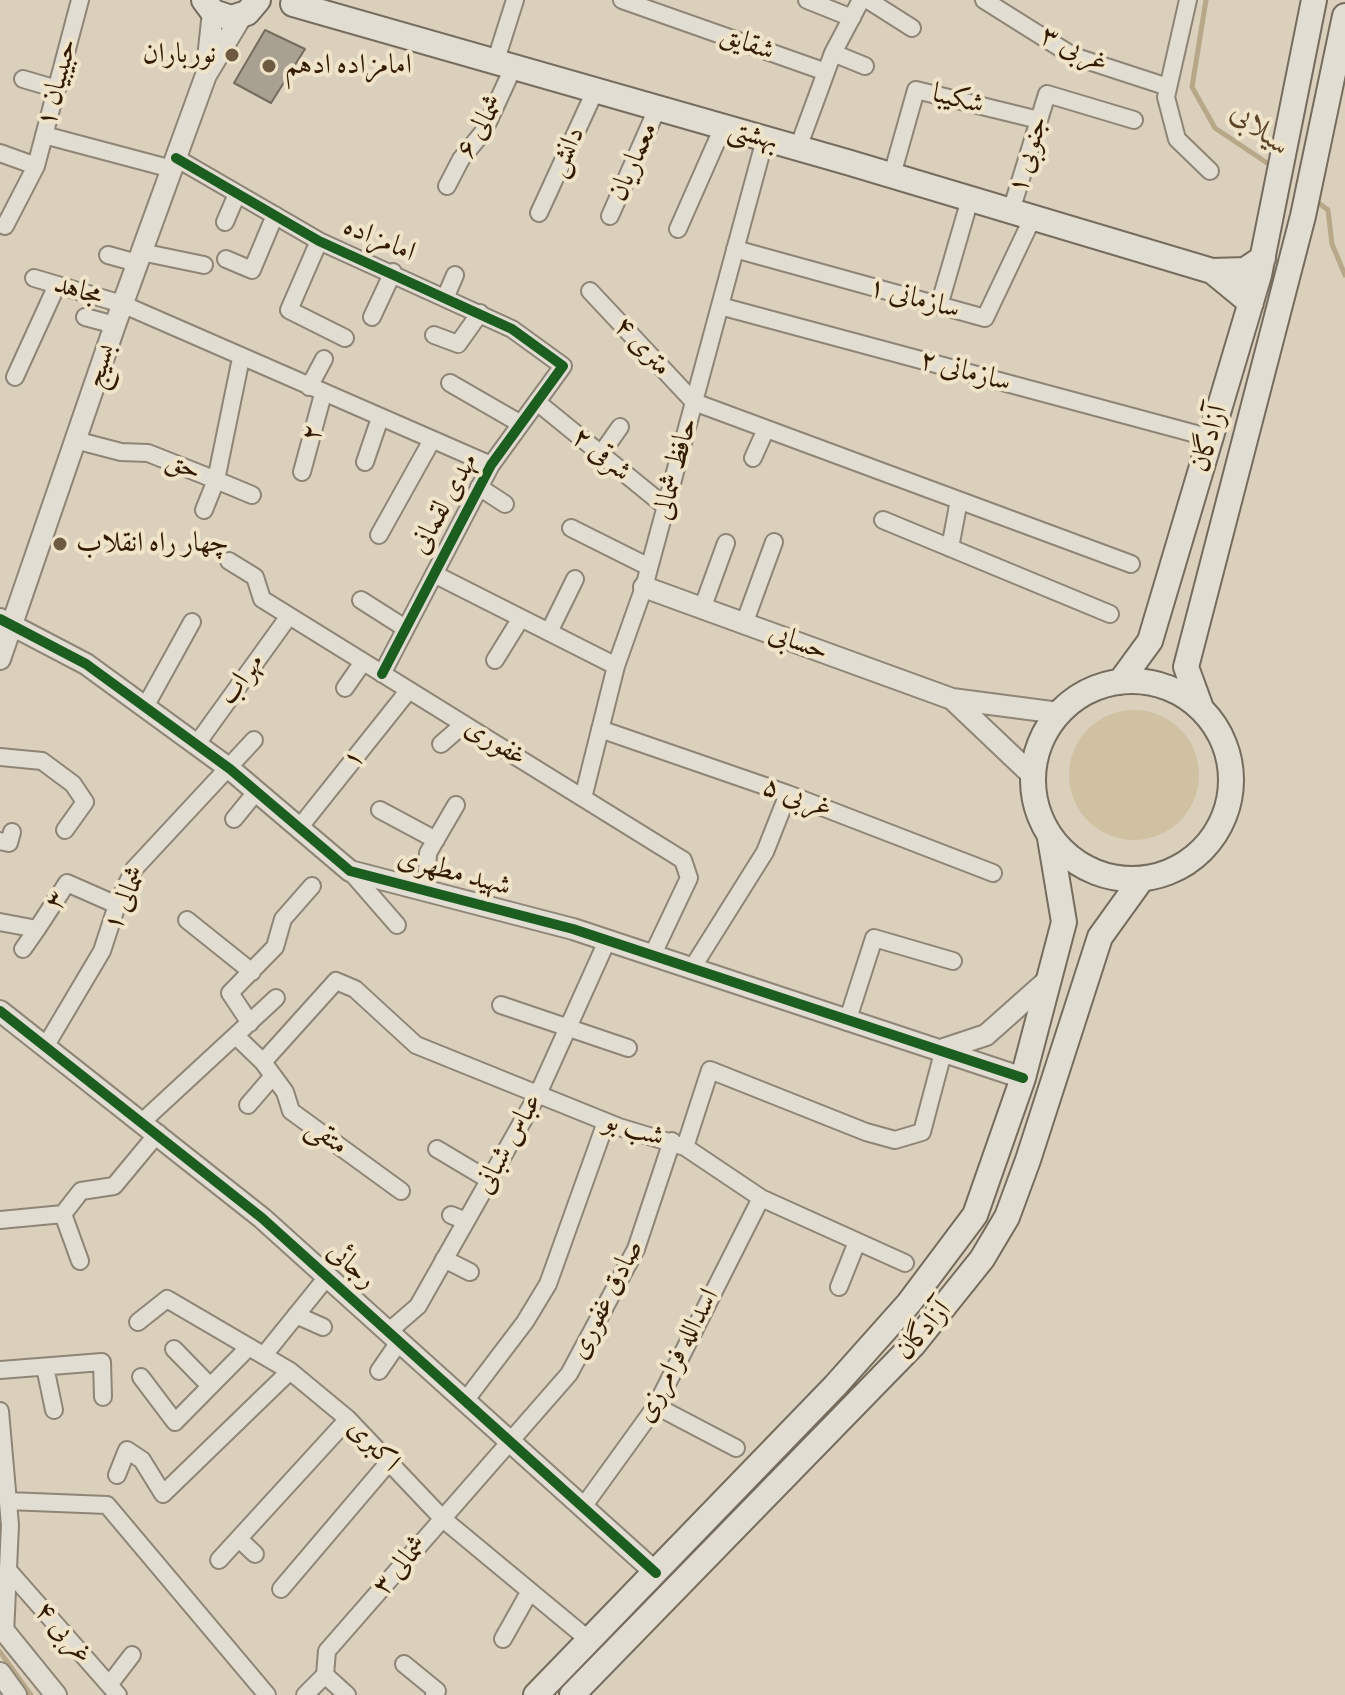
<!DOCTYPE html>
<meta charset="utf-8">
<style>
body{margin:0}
canvas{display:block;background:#dad0bb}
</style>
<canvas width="1345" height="1695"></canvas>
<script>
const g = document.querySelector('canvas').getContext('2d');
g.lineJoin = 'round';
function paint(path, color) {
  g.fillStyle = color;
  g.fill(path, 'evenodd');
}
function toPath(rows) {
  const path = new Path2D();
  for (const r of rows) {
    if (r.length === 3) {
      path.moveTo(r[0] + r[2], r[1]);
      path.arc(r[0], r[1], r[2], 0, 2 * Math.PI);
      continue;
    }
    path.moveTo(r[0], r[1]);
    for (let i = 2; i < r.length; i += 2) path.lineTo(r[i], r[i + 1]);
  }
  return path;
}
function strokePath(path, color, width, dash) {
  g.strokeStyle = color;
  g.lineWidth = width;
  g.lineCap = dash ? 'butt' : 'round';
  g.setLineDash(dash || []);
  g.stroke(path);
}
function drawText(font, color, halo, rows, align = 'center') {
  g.font = font + ' Alegreya,Amiri,serif';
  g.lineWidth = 8;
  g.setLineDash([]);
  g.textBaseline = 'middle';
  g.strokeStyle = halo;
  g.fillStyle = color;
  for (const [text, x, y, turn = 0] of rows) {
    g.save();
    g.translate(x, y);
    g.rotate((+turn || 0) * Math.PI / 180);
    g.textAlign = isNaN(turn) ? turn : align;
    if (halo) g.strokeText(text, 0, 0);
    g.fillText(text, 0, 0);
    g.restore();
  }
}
const green = toPath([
 [1134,775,65]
]);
const stream = toPath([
 [1206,0,1192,87,1215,128,1273,167],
 [1316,201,1328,210,1332,244,1345,275],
 [0,1652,31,1695]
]);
const building = toPath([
 [265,30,305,49,271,103,234,83,265,30]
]);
const minor = toPath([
 [622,0,826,72],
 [807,0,852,18],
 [868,0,912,28],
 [984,0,1073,56,1168,87],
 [1188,0,1166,97,1177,139,1210,171],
 [833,53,865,66],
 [495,63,515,0],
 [23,79,57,89],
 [44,135,172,169],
 [798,148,833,53,861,0],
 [0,153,36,166],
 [176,158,319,241,512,329,563,366,491,465,382,674],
 [892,175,916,90,1039,120],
 [447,186,461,159,484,131,513,68],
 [1011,211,1047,94,1134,120],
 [539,213,595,91],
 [610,216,657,109],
 [225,222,237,194],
 [5,226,36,166,80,0],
 [678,229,723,127],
 [319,241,289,310,345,338],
 [735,249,985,318,1033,217],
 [141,252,204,265],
 [108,255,137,263],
 [226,259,252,270,275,215],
 [34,278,122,304,491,465],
 [590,291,694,402,1131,564],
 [446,296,455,275],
 [720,306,1211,438],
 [939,306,970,199],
 [85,317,115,325],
 [372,317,393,272],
 [434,335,458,344,480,313],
 [15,377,57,285],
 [450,383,521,424],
 [309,387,324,359],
 [537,402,666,507],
 [75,440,121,452,148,453,216,480,241,358],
 [601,454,620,427],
 [753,458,766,429],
 [365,462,380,418],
 [302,472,323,394],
 [479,487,505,504],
 [204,510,216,480,252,495],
 [883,520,1110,614],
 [571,528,649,567],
 [379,535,432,440],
 [950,548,959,500],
 [229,561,255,577,262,599,683,860,689,878,652,956],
 [434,574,616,666],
 [361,600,405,628],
 [702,609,726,543],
 [744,624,774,542],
 [549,632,575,579],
 [495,660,521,618],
 [345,688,363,662],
 [145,707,192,622],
 [600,729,788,794,993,873],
 [441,744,464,724],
 [196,745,289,616],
 [0,757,42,761,73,784,85,802,65,830],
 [583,798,616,666,644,587,765,139],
 [380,810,436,840],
 [234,819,256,792],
 [299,828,409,690],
 [0,841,9,843,12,832],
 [350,871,397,925],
 [426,891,428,853,456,805],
 [187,920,252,972],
 [0,922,37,929,67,883,117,905],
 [23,949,37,929],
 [691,970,765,852,788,794],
 [501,1005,628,1048],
 [847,1022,874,938,953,961],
 [250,1023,230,993,275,947,283,919,312,886],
 [236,1036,263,1062,285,1092,291,1111,401,1191],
 [45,1047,102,951,117,905,134,869,254,740],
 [263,1062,336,981,355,989,416,1045,619,1127,685,1147,710,1070,866,1132,895,1140,922,1132,944,1049],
 [248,1105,273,1076],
 [143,1121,276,998],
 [685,1147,761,1198,905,1263],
 [437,1149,489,1180],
 [63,1214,80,1261],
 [451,1215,466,1221],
 [0,1220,63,1214,81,1191,114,1186,158,1133],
 [444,1259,470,1272],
 [839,1287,857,1242],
 [296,1315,323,1327],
 [138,1322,167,1299,290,1371,348,1419,443,1519,589,1640],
 [388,1332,418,1306,538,1094,607,941],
 [174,1349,210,1386],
 [264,1355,327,1277],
 [45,1367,54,1410],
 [0,1370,102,1362,103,1397],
 [379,1371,399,1342],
 [141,1377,175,1422,249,1347],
 [465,1401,525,1322,548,1284,606,1122],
 [656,1406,736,1448],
 [0,1411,10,1525,5,1634],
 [117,1475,127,1450,142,1460,163,1494,290,1371],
 [8,1501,107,1505,267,1695],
 [583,1507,656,1406,761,1198],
 [239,1539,255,1554],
 [219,1560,348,1419],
 [8,1570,118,1695],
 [281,1589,389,1462],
 [503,1639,530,1591],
 [404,1664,437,1691,434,1695],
 [325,1675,347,1695],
 [109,1685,132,1655],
 [305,1695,325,1675,327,1651,569,1374,636,1249,672,1141]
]);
const tertiary = toPath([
 [207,67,213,12],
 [644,587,952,699,1059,713],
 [0,619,86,664,230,769,350,871,573,929,1023,1078],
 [0,659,115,325,206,75,241,17],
 [952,699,1032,775],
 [0,1011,262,1218,656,1573],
 [944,1049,986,1035,1049,979],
 [0,1626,56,1695],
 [0,1673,16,1695]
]);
const secondary = toPath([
 [204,0,213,12,231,18,247,13,258,0],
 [293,4,847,162,1212,271],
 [1251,303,1212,271,1245,270,1263,258],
 [1132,780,99],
 [1120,682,1150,641,1259,275,1314,0],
 [1201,708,1186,667,1303,216,1345,16],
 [536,1695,835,1386,909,1303,975,1215,1023,1078,1064,922,1050,838],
 [572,1695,913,1345,982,1259,1007,1217,1028,1160,1100,937,1141,880]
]);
const cycleway = toPath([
 [176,158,319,241,512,329,563,366,491,465,382,674],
 [0,619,86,664,230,769,350,871,573,929,1023,1078],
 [0,1011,262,1218,656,1573]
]);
const markers = [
 [232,55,8,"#6d5a41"],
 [269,66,8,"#6d5a41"],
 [60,544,8,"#6d5a41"]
];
const streetNames = [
 ["شقایق",747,44,20],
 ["۳ غربی",1074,50,26],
 ["حبیبیان ۱",58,83,-75],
 ["شکیبا",958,100,14],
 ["شمالی ۶",481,127,-59],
 ["بهشتی",753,136,15],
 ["دانش",567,152,-65],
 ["۱ جنوبی",1029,155,-73],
 ["معماریان",634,162,-66],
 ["امامزاده",379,240,23],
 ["مجاهد",78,291,16],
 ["سازمانی ۱",914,299,15],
 ["۴ متری",642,347,47],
 ["بسیج",101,366,-71],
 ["سازمانی ۲",965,372,15],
 ["۲",313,433,-75],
 ["آزادگان",1210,439,-73],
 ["۲ شرقی",601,455,39],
 ["حق",183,467,22],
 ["حافظ شمالی",676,469,-75],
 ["مهدی لقمانی",445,504,-61],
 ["حسابی",798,643,20],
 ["مهراب",242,680,-54],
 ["غفوری",495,743,32],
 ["۱",354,759,-52],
 ["۵ غربی",797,798,20],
 ["شهید مطهری",454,873,15],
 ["۱ شمالی",126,899,-65],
 ["۳",57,901,-53],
 ["شب بو",634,1130,18],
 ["متقی",327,1137,36],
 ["عباس شبانی",509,1144,-61],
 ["رجائی",351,1266,42],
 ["صادق غفوری",607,1300,-63],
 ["آزادگان",924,1331,-49],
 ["اسدالله فرامرزی",678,1356,-62],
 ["اکبری",373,1446,46],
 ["۳ شمالی",401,1566,-49],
 ["۴ غربی",63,1633,49]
];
const poiNames = [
 ["نورباران",216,55,"right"],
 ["امامزاده ادهم",285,66],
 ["چهار راه انقلاب",76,544]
];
const waterNames = [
 ["سیلابی",1260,130,39]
];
paint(green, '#d0c1a3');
strokePath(stream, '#b8a789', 5);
paint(building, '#a8a090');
strokePath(building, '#756c5e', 2);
strokePath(minor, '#8e8576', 20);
strokePath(tertiary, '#8e8576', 24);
strokePath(secondary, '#756c5e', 28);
strokePath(minor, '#e2ddd2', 16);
strokePath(tertiary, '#e2ddd2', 20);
strokePath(secondary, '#e2ddd2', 24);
strokePath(cycleway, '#1b5e20', 10);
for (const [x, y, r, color] of markers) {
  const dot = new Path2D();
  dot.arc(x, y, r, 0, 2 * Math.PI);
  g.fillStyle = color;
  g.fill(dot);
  strokePath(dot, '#efe4ca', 3);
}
drawText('28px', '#331b00', '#efe4ca', streetNames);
drawText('28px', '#331b00', '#efe4ca', poiNames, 'left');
drawText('italic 30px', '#5d4628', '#efe4ca', waterNames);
</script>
